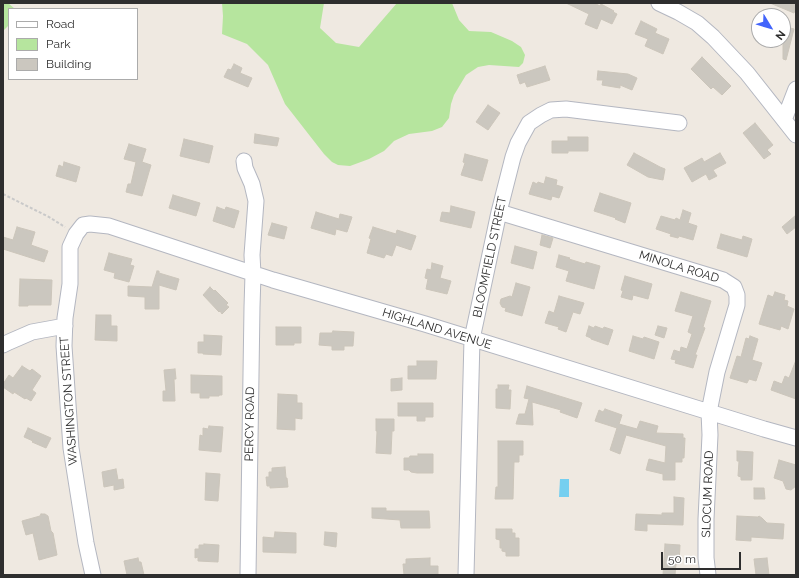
<!DOCTYPE html>
<style>
body{margin:0}
#map{position:relative;width:799px;height:578px;overflow:hidden;background:#efe9e1;font-family:Raleway,sans-serif}
canvas{display:block}
.frame{position:absolute;inset:0;border:4px solid #2e2e2e;pointer-events:none}
.legend{position:absolute;left:8px;top:8px;width:130px;height:72px;box-sizing:border-box;background:#fff;border:1px solid #ababab;margin:0;padding:5px 7px;list-style:none;font-size:12px;color:#2e2e2e}
.legend li{display:flex;align-items:center;gap:8px;height:20px}
.legend b{width:20px;border:1px solid #ababab}
.north{position:absolute;left:751px;top:8px;width:40px;height:40px;box-sizing:border-box;background:#fff;border:1px solid #ababab;border-radius:50%;rotate:128deg;font-size:11px;font-weight:700;line-height:16px;text-align:center;color:#2e2e2e}
.north::after{content:'';display:block;margin:auto;width:14px;height:18px;background:#4264fb;clip-path:polygon(50% 0,100% 100%,50% 72%,0 100%)}
.scale{position:absolute;left:661px;top:552px;width:80px;height:18px;box-sizing:border-box;border:2px solid #2e2e2e;border-top:0;padding-left:5px;font-size:12px;line-height:14px;white-space:nowrap;color:#2e2e2e;-webkit-text-stroke:3px #fff;paint-order:stroke}
</style>
<div id="map">
<canvas width="799" height="578"></canvas>
<div class="frame"></div>
<ul class="legend">
<li><b style="height:5px;background:#fff"></b>Road</li>
<li><b style="height:11px;background:#b6e59e"></b>Park</li>
<li><b style="height:11px;background:#cbc7bf"></b>Building</li>
</ul>
<div class="north">N</div>
<div class="scale">50 m</div>
</div>
<script>
const g = document.querySelector('canvas').getContext('2d');
g.lineJoin = 'round';
function paint(path, color) {
  g.fillStyle = color;
  g.fill(path, 'evenodd');
}
function toPath(rows) {
  const path = new Path2D();
  for (const r of rows) {
    path.moveTo(r[0], r[1]);
    for (let i = 2; i < r.length; i += 2) path.lineTo(r[i], r[i + 1]);
  }
  return path;
}
function strokePath(path, color, width, dash) {
  g.strokeStyle = color;
  g.lineWidth = width;
  g.lineCap = dash ? 'butt' : 'round';
  g.setLineDash(dash || []);
  g.stroke(path);
}
function drawText(font, color, halo, rows, align = 'center') {
  g.font = font + ' Raleway,sans-serif';
  g.lineWidth = 3.5;
  g.setLineDash([]);
  g.textBaseline = 'middle';
  g.strokeStyle = halo;
  g.fillStyle = color;
  for (const [text, x, y, turn = 0] of rows) {
    g.save();
    g.translate(x, y);
    g.rotate((+turn || 0) * Math.PI / 180);
    g.textAlign = isNaN(turn) ? turn : align;
    if (halo) g.strokeText(text, 0, 0);
    g.fillText(text, 0, 0);
    g.restore();
  }
}
const green = toPath([
 [3,3,8,3,15,9,9,9,9,25,3,31],
 [222,3,324,3,320,28,336,43,359,47,397,3,452,3,459,20,469,31,491,32,512,41,521,47,525,55,523,63,519,67,489,65,478,67,466,75,454,95,451,104,449,118,442,127,432,131,409,134,394,141,384,151,369,159,350,166,338,165,332,162,324,154,285,104,268,65,247,44,222,34,223,16]
]);
const water = toPath([
 [560,479,569,479,569,497,559,497]
]);
const building = toPath([
 [566,3,594,3,600,6,601,4,614,11,613,12,617,14,612,24,601,19,597,29,585,24,589,14,566,3],
 [770,3,796,3,796,7,794,13,770,3],
 [641,21,657,29,655,33,669,39,663,54,645,46,648,39,635,34,641,21],
 [783,26,794,29,786,60,783,59,783,26],
 [702,57,731,86,722,95,713,87,711,89,691,69,702,57],
 [234,64,242,68,240,73,252,78,248,87,224,77,228,69,231,70,234,64],
 [545,66,550,80,527,87,525,82,520,84,517,75,545,66],
 [598,71,628,74,637,78,632,90,620,85,620,88,602,85,603,80,597,80,598,71],
 [488,105,500,113,488,130,476,122,488,105],
 [755,123,773,145,767,150,771,154,764,159,743,133,755,123],
 [255,134,279,138,277,146,254,143,255,134],
 [568,137,588,137,588,151,568,151,568,153,552,153,552,141,568,141,568,137],
 [184,139,213,146,209,163,180,156,184,139],
 [129,144,146,149,142,162,151,165,142,196,126,192,128,184,131,184,136,162,124,159,129,144],
 [634,153,660,167,665,169,663,180,648,177,627,165,634,153],
 [720,153,726,163,713,170,717,176,709,180,706,174,692,182,684,168,702,158,704,162,720,153],
 [465,154,488,160,482,181,461,175,465,163,463,162,465,154],
 [64,162,80,167,76,182,56,176,59,165,63,167,64,162],
 [546,177,557,180,556,185,563,187,559,198,552,196,551,200,529,194,533,182,537,184,538,182,544,184,546,177],
 [600,193,631,203,625,223,615,219,616,218,594,211,600,193],
 [173,195,200,203,196,216,169,208,173,195],
 [451,206,475,212,471,228,440,221,442,212,450,213,451,206],
 [217,207,225,210,226,207,239,211,234,228,213,221,217,207],
 [683,210,691,213,688,223,697,226,693,240,679,236,678,238,670,236,671,234,656,229,661,216,675,220,676,218,680,220,683,210],
 [316,212,339,219,340,214,352,217,347,232,336,229,335,235,311,228,316,212],
 [796,215,796,227,787,234,782,227,796,215],
 [272,223,287,227,284,239,268,235,272,223],
 [17,227,35,232,31,245,48,251,44,262,3,249,3,237,13,240,17,227],
 [373,227,396,234,397,230,416,236,411,250,396,245,392,256,386,254,384,258,367,253,371,239,369,238,373,227],
 [721,234,742,240,743,236,752,239,747,257,717,248,721,234],
 [542,235,553,238,550,248,540,245,542,235],
 [515,246,537,252,533,269,511,263,515,246],
 [109,253,132,259,130,265,134,266,129,282,114,278,115,273,104,270,109,253],
 [559,255,570,258,569,259,585,264,586,262,600,266,594,289,566,281,569,271,556,267,559,255],
 [432,263,443,266,440,278,451,281,447,294,426,289,428,279,425,278,427,269,431,270,432,263],
 [157,271,159,271,159,273,179,279,176,290,159,285,159,309,145,309,145,297,128,296,128,286,152,287,157,271],
 [625,276,652,284,648,299,633,295,632,300,621,297,623,291,621,290,625,276],
 [20,279,52,280,51,305,28,305,28,306,19,306,20,279],
 [516,283,530,287,522,316,505,311,506,308,502,307,500,303,501,299,510,296,512,297,516,283],
 [210,287,214,291,215,290,228,303,226,305,229,307,222,314,220,311,219,312,203,295,210,287],
 [681,292,711,301,703,327,705,328,695,355,697,355,693,368,675,363,676,360,671,359,674,350,680,352,681,347,687,349,692,334,688,332,693,316,675,311,681,292],
 [775,292,785,295,784,300,788,301,787,306,794,309,788,329,781,326,780,330,759,324,768,295,773,297,775,292],
 [559,296,584,303,580,314,573,312,566,332,558,329,559,327,545,323,549,311,554,313,559,296],
 [96,315,111,315,111,326,117,326,117,341,95,340,96,315],
 [589,326,594,328,595,326,603,329,604,327,613,330,608,345,591,339,591,338,586,336,589,326],
 [658,326,667,328,664,338,655,335,658,326],
 [276,327,301,327,301,343,294,343,294,345,276,345,276,327],
 [333,331,354,332,353,346,344,346,344,350,332,350,332,346,319,345,320,333,332,333,333,331],
 [204,335,222,336,221,355,203,354,203,353,198,353,198,342,204,342,204,335],
 [633,336,643,339,644,337,659,342,654,359,629,351,633,336],
 [750,336,758,339,752,360,762,363,756,381,749,379,747,383,730,378,737,356,741,357,746,338,749,339,750,336],
 [796,360,796,399,771,390,774,381,782,384,785,376,789,378,796,360],
 [417,361,437,361,436,379,408,379,408,366,417,366,417,361],
 [22,366,30,371,32,369,41,376,32,390,36,393,31,401,26,398,25,399,14,392,13,394,3,387,3,384,9,375,13,378,22,366],
 [175,369,176,379,174,379,175,401,163,401,163,391,166,391,164,370,175,369],
 [191,375,222,376,222,395,219,395,219,396,209,396,209,398,200,398,200,393,191,393,191,375],
 [402,378,402,390,391,391,391,379,402,378],
 [498,385,509,385,508,390,511,390,510,409,496,408,496,389,498,389,498,385],
 [527,386,582,403,577,418,560,412,561,410,532,402,533,425,516,424,519,414,525,414,529,399,524,398,527,386],
 [278,394,297,395,297,403,302,403,302,419,295,418,295,430,277,429,278,394],
 [398,403,433,403,433,417,425,417,425,421,417,421,417,416,398,416,398,403],
 [605,409,622,415,619,424,637,429,640,421,658,426,656,433,683,434,683,438,685,438,684,458,682,458,682,462,675,462,675,480,663,480,663,474,646,470,649,459,665,463,666,446,626,435,620,454,610,450,617,428,595,421,599,410,603,412,605,409],
 [376,419,394,419,394,431,392,431,391,454,376,453,377,431,376,431,376,419],
 [209,426,223,427,221,452,199,450,200,435,203,436,203,428,208,429,209,426],
 [28,428,51,438,46,448,32,442,33,441,24,437,28,428],
 [498,441,523,441,523,455,519,455,519,462,514,462,513,499,495,499,496,487,498,487,498,441],
 [737,451,753,452,752,480,741,480,741,477,738,476,739,461,737,461,737,451],
 [418,454,433,454,433,473,417,473,411,472,409,470,404,470,404,458,409,458,410,456,418,456,418,454],
 [779,460,796,465,796,486,791,490,786,489,783,481,774,478,779,460],
 [285,467,286,478,287,478,288,487,270,488,270,486,267,486,266,477,269,477,269,472,272,472,272,468,285,467],
 [116,469,118,480,123,479,124,488,114,490,114,485,104,487,102,472,116,469],
 [206,473,220,474,218,501,205,500,206,473],
 [754,488,764,488,765,499,754,499,754,488],
 [674,497,684,498,683,525,647,524,647,531,635,530,636,514,662,515,662,513,674,513,674,497],
 [372,508,386,508,386,511,429,511,430,528,401,528,400,520,372,518,372,508],
 [41,514,45,514,48,516,51,531,53,533,57,555,39,560,33,533,26,535,22,521,40,516,41,514],
 [737,516,758,517,759,516,762,518,767,523,784,524,783,539,751,537,751,541,736,540,737,516],
 [496,529,512,529,512,533,515,533,515,538,519,538,519,556,506,556,506,552,502,551,502,548,500,548,500,540,496,539,496,529],
 [275,532,296,533,296,553,263,552,263,537,274,538,275,532],
 [325,532,337,533,336,547,324,545,325,532],
 [204,544,219,545,218,562,198,561,198,557,195,558,195,549,199,549,199,545,204,545,204,544],
 [665,544,680,545,679,564,676,564,675,575,663,575,665,544],
 [138,558,139,562,141,562,144,575,127,575,124,561,138,558],
 [430,558,430,566,438,566,438,574,434,574,434,575,404,575,403,564,406,564,406,559,430,558],
 [767,558,769,575,756,575,754,559,767,558]
]);
const path = toPath([
 [3,194,49,217,65,227]
]);
const minor = toPath([
 [659,3,678,12,697,23,713,37,747,73,796,135],
 [784,120,796,89],
 [244,161,245,168,252,184,256,201,252,255,253,274,252,307,248,575],
 [499,212,723,280,734,287,737,295,737,305,717,372,709,412,710,435,706,519,706,558,708,575],
 [3,345,9,342,32,332,65,326],
 [93,575,86,543,71,448,64,346,65,318,70,284,70,247,76,234,83,225,90,224,109,226,273,280,425,324,764,429,796,438],
 [466,575,472,339,499,212,513,157,518,143,529,123,541,115,551,110,566,109,679,123]
]);
const streetNames = [
 ["BLOOMFIELD STREET",490,257,-78],
 ["MINOLA ROAD",679,267,17],
 ["HIGHLAND AVENUE",437,329,17],
 ["WASHINGTON STREET",69,401,-94],
 ["PERCY ROAD",250,424,-89],
 ["SLOCUM ROAD",708,494,-88]
];
paint(green, '#b6e59e');
paint(water, '#75cff0');
paint(building, '#cbc7bf');
strokePath(building, '#cbc5ba', 1);
strokePath(minor, '#b4b7c1', 17);
strokePath(path, '#c9c9c9', 2, [3, 2]);
strokePath(minor, '#fff', 15);
drawText('12px', '#2e2e2e', '#fff', streetNames);
</script>
